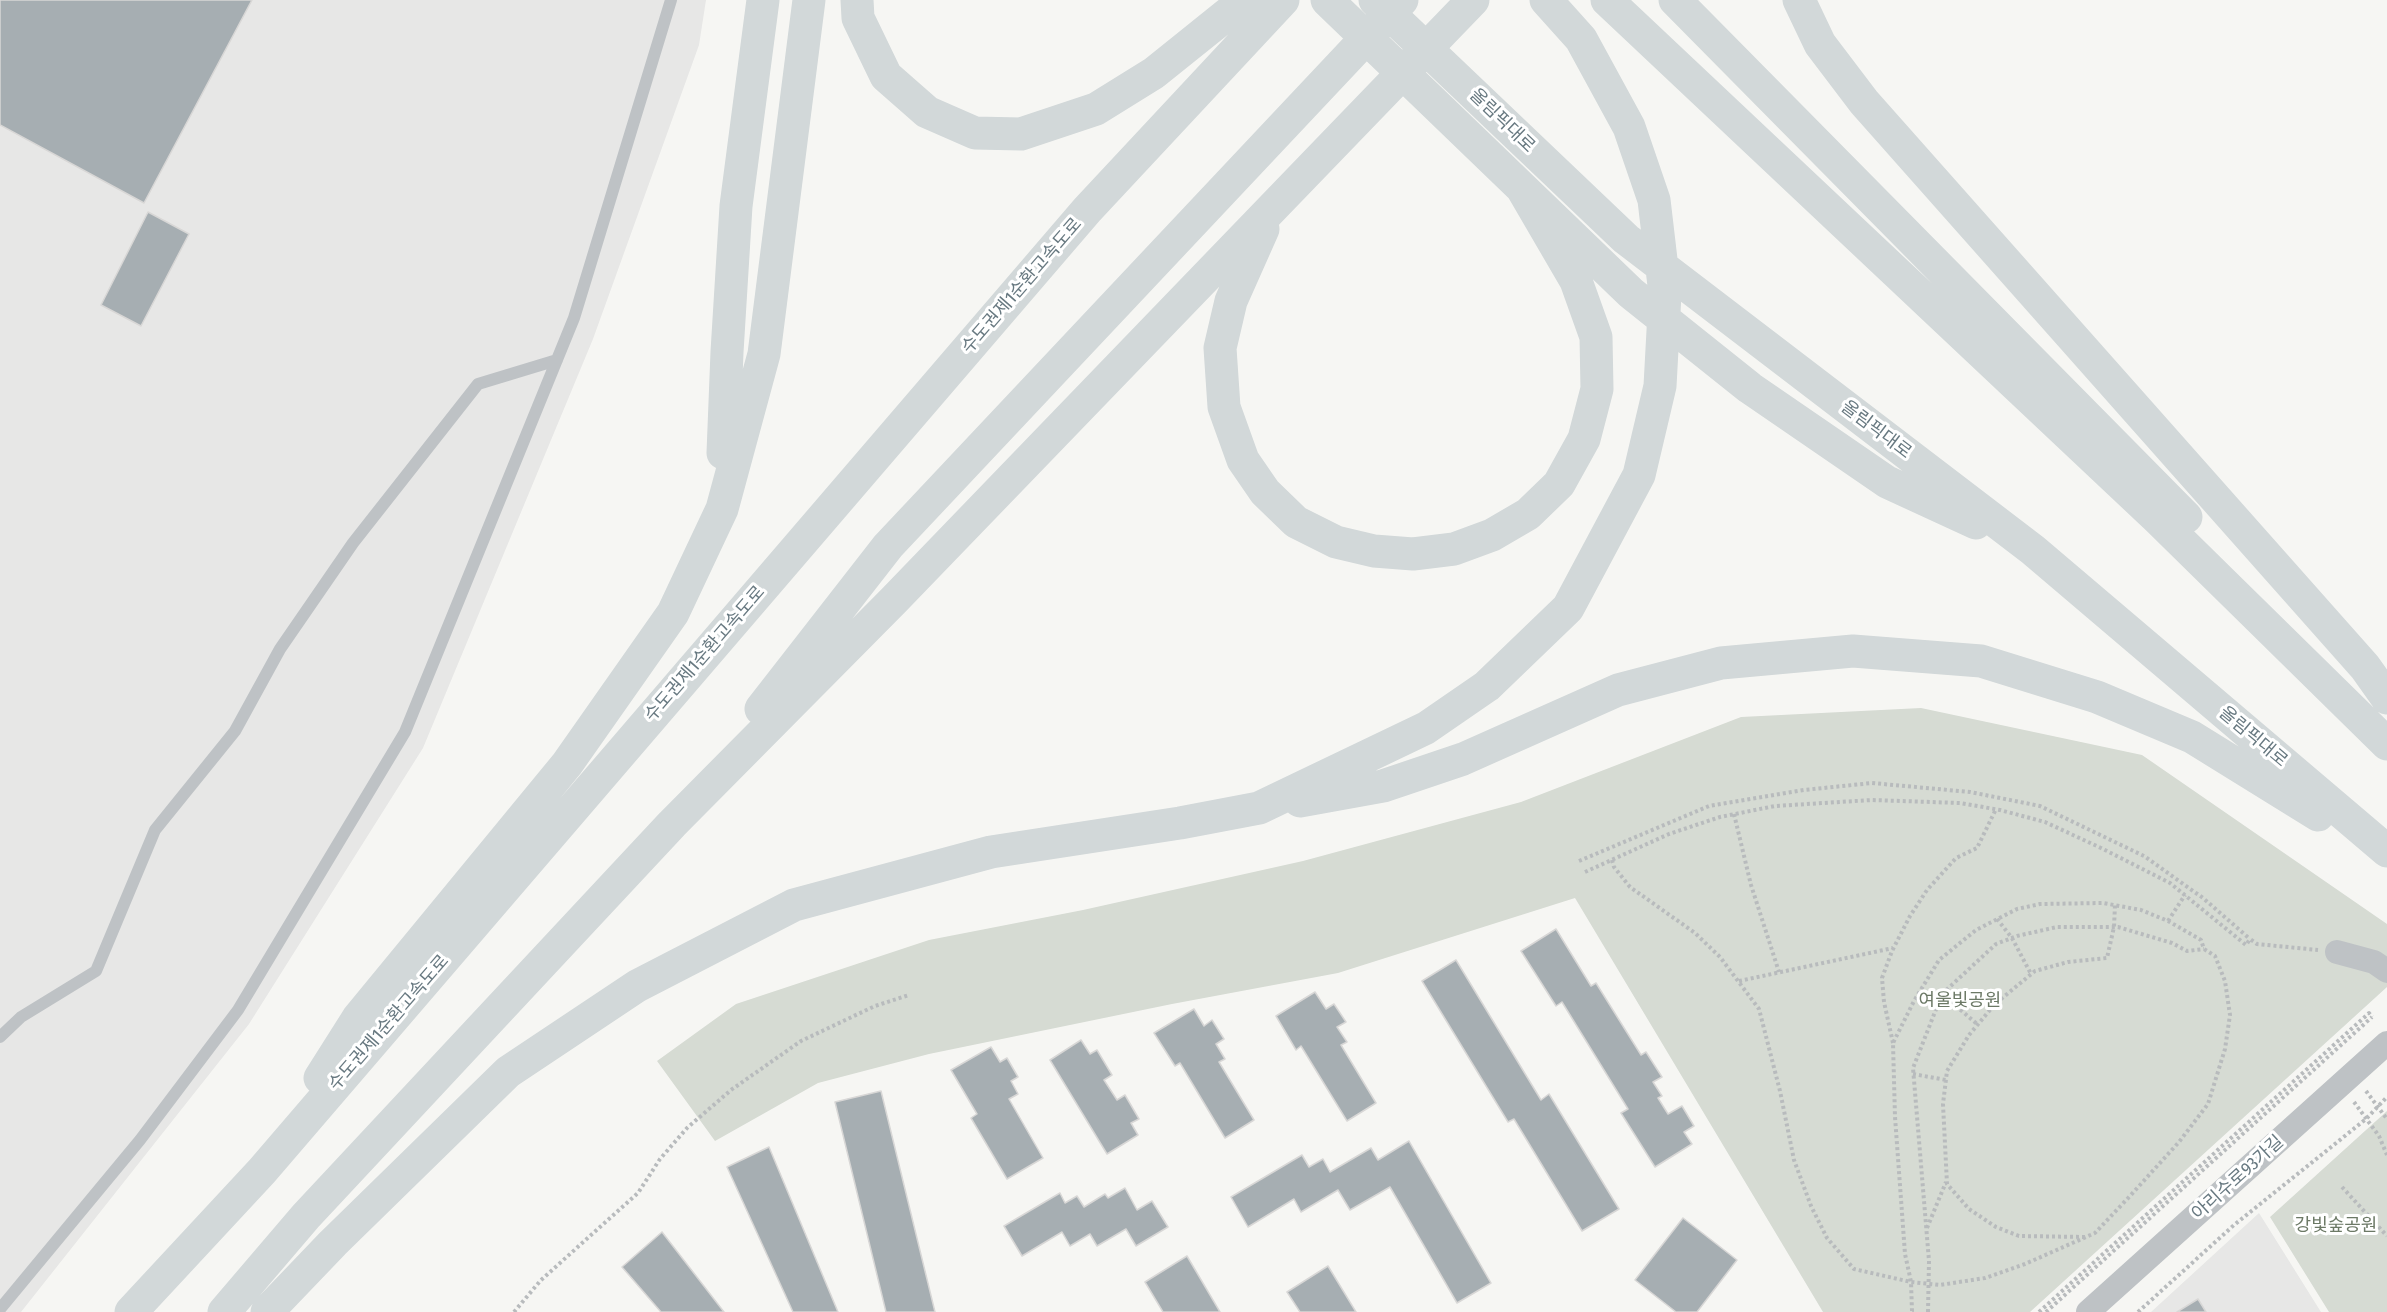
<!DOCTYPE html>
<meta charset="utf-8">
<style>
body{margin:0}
canvas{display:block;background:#f6f6f3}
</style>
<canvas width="2387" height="1312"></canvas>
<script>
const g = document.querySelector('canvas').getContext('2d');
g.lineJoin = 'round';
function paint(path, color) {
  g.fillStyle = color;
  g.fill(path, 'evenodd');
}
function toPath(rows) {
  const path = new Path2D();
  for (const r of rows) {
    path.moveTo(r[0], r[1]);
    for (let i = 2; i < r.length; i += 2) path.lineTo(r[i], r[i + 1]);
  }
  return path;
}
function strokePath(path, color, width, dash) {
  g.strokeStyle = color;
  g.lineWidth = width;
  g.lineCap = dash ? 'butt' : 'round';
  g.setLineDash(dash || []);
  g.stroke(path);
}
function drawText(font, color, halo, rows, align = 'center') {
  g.font = font + ' "Fira Sans Condensed","Noto Sans KR",sans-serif';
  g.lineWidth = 6;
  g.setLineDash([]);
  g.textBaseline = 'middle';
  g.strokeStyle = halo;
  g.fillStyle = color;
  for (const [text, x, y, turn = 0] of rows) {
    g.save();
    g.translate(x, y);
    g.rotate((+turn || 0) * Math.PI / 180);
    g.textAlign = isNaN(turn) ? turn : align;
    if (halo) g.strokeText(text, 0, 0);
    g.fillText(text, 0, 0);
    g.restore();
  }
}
const built = toPath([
 [0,0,706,0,699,45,593,339,423,748,249,1024,21,1312,0,1312],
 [2259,1213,2321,1312,2151,1312]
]);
const green = toPath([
 [1921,708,2142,755,2387,924,2387,987,2030,1312,1823,1312,1575,898,1338,973,1172,1004,929,1054,818,1083,715,1141,657,1061,736,1004,929,940,1083,910,1303,861,1521,802,1741,717],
 [2387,1111,2387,1312,2329,1312,2270,1217]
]);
const building = toPath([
 [0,0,252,0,144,203,0,125,0,0],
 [148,212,189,234,141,326,101,305,148,212],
 [1556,929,1591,986,1596,983,1641,1055,1646,1052,1662,1077,1653,1082,1662,1096,1658,1098,1668,1114,1682,1106,1694,1126,1684,1132,1692,1144,1655,1167,1621,1113,1628,1109,1562,1002,1556,1006,1521,951,1556,929],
 [1456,960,1541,1100,1549,1094,1619,1209,1582,1231,1514,1119,1508,1122,1422,981,1456,960],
 [1315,992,1326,1009,1334,1004,1346,1022,1337,1027,1347,1042,1341,1045,1376,1103,1347,1121,1301,1046,1296,1050,1276,1016,1315,992],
 [1194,1009,1204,1026,1212,1020,1224,1039,1216,1044,1225,1059,1219,1062,1254,1120,1225,1138,1180,1063,1175,1066,1154,1033,1194,1009],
 [1081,1040,1090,1054,1097,1050,1112,1075,1104,1080,1117,1100,1125,1095,1139,1119,1131,1123,1138,1135,1107,1154,1050,1060,1081,1040],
 [991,1047,1000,1062,1007,1058,1018,1077,1011,1081,1018,1094,1009,1099,1043,1158,1007,1179,971,1118,977,1114,951,1070,991,1047],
 [881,1091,935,1312,886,1312,835,1102,881,1091],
 [1409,1141,1491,1283,1457,1303,1390,1187,1350,1210,1338,1190,1301,1212,1294,1199,1248,1227,1231,1197,1302,1155,1309,1167,1323,1159,1330,1172,1371,1148,1378,1160,1409,1141],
 [769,1147,838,1312,793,1312,727,1167,769,1147],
 [1125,1188,1137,1210,1152,1201,1168,1227,1136,1246,1126,1229,1097,1246,1090,1234,1070,1246,1062,1232,1022,1256,1004,1226,1060,1193,1065,1203,1077,1196,1084,1207,1105,1194,1108,1198,1125,1188],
 [1683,1218,1737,1260,1697,1312,1676,1312,1635,1280,1683,1218],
 [662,1232,724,1312,661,1312,622,1267,662,1232],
 [1187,1256,1220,1312,1163,1312,1145,1282,1187,1256],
 [1328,1266,1356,1312,1300,1312,1287,1292,1328,1266],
 [2198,1299,2206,1312,2177,1312,2198,1299]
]);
const path = toPath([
 [1734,814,1751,885,1779,972],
 [1612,860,1614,867,1630,887,1695,933,1720,957,1759,1009,1780,1091,1794,1160,1811,1206,1827,1238,1854,1269,1911,1282,1940,1285,1985,1278,2025,1264,2095,1233,2130,1196,2179,1142,2208,1104,2225,1049,2230,1015,2225,981,2215,956,2204,949,2201,940,2168,921,2141,910,2103,903,2040,904,2017,909,1976,930,1939,960,1914,1001,1893,1043,1895,1117,1905,1254,1910,1277,1911,1282,1912,1311,1911,1312],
 [1579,861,1709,806,1804,790,1872,783,1970,792,2040,806,2144,856,2203,898,2250,939],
 [1585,872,1669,834,1720,817,1775,806,1872,800,1960,803,2000,810,2045,822,2101,848,2170,883,2246,945,2250,939,2257,944,2318,950],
 [1997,919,2012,938,2031,974],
 [2168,921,2185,895],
 [1739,981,1893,948],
 [1942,994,1977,1024],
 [1893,1043,1884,1002,1882,978,1892,951,1910,916,1927,890,1956,858,1977,848,1996,809],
 [1913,1074,1946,1080],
 [2366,1091,2387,1119],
 [2354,1102,2379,1136,2387,1155],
 [2342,1187,2387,1236],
 [1927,1228,1946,1182],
 [2085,1237,2019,1236,1996,1227,1969,1209,1947,1184,1943,1104,1947,1071,1969,1035,1995,1004,2035,971,2068,962,2107,958,2114,927,2115,905],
 [514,1312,541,1280,638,1193,660,1159,687,1128,731,1090,801,1041,875,1006,909,995],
 [1928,1312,1929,1261,1913,1068,1942,994,1996,944,2017,936,2057,927,2118,927,2172,943,2187,951,2204,949],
 [2039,1312,2369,1013,2372,1017],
 [2046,1312,2372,1017],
 [2138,1312,2234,1225,2366,1119,2387,1097]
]);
const lane = toPath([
 [0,1037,21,1017,96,971,155,830,235,731,280,649,353,543,478,384,557,360],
 [0,1309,140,1140,238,1010,405,732,574,318,671,0]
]);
const street = toPath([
 [2337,952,2374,962,2387,971],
 [2088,1312,2387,1043]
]);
const highway = toPath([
 [857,0,858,18,886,76,927,112,975,133,1021,134,1096,109,1154,73,1245,0],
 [1327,0,1631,293,1750,388,1887,482,1976,523],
 [1375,0,1626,239,2033,550,2387,851],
 [1607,0,2157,518,2387,744],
 [1675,0,2186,517],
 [1799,0,1820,44,1864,102,2365,667,2387,698],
 [1263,229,1231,301,1220,348,1224,407,1243,460,1265,492,1296,522,1336,542,1374,551,1413,554,1454,549,1492,535,1528,514,1559,484,1584,439,1597,389,1596,337,1576,281,1523,190],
 [723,453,727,352,736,206,763,0],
 [761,709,888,546,1402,0],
 [1300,801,1383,786,1463,759,1618,690,1721,663,1853,651,1981,661,2097,697,2192,737,2318,815],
 [320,1078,358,1018,567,764,673,613,722,509,764,354,809,0],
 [131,1312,262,1171,1087,210,1283,0],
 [224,1312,306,1216,672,824,894,600,1473,0],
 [267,1312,333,1243,508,1072,637,986,794,905,991,852,1180,823,1259,808,1426,728,1487,686,1568,608,1639,475,1660,386,1665,294,1654,200,1629,127,1581,39,1546,0]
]);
const streetNames = [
 ["올림픽대로",1502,121,44],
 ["수도권제1순환고속도로",1022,286,-49],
 ["올림픽대로",1876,430,37],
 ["수도권제1순환고속도로",705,654,-49],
 ["올림픽대로",2253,737,40],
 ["수도권제1순환고속도로",389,1023,-49],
 ["아리수로93가길",2238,1178,-42]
];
const parkNames = [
 ["여울빛공원",1960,1001],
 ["강빛숲공원",2336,1226]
];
paint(built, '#e7e7e6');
paint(green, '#d6dbd3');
paint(building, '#a6aeb2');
strokePath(building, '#d8d7d6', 1.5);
strokePath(path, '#b8bbbd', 4, [3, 3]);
strokePath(lane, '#bec2c5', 12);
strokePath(street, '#bec2c5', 24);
strokePath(highway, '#d2d8d9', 33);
drawText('18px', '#687981', '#fff', streetNames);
drawText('18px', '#6c7966', '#fff', parkNames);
</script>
